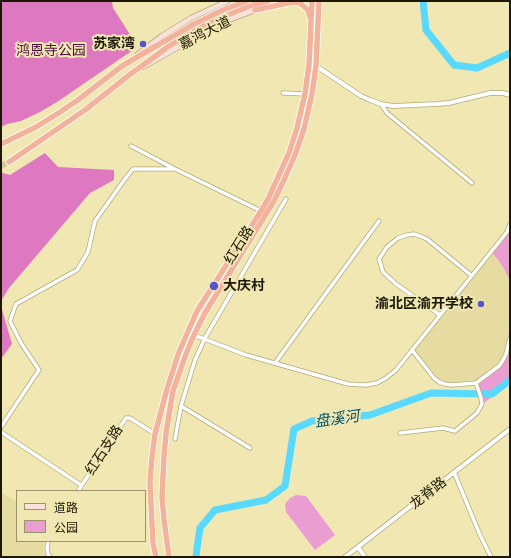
<!DOCTYPE html>
<meta charset="utf-8">
<style>
body{margin:0}
#map{position:relative;width:511px;height:558px;overflow:hidden;background:#f0e7b3;font-family:"Asap Condensed","Noto Sans SC",sans-serif}
canvas{display:block}
.frame{position:absolute;inset:0;border:2px solid #1c1805;pointer-events:none}
.legend{position:absolute;left:16px;top:490px;width:130px;height:52px;box-sizing:border-box;background:#f0e7b3;border:1px solid #9b946d;margin:0;padding:5px 7px;list-style:none;font-size:12px;color:#1c1805}
.legend li{display:flex;align-items:center;gap:8px;height:20px}
.legend b{width:20px;border:1px solid #9b946d}
</style>
<div id="map">
<canvas width="511" height="558"></canvas>
<div class="frame"></div>
<ul class="legend">
<li><b style="height:5px;background:#fae2da"></b>道路</li>
<li><b style="height:11px;background:#e99dd1"></b>公园</li>
</ul>
</div>
<script>
const g = document.querySelector('canvas').getContext('2d');
g.lineJoin = 'round';
function paint(path, color) {
  g.fillStyle = color;
  g.fill(path, 'evenodd');
}
function toPath(rows) {
  const path = new Path2D();
  for (const r of rows) {
    path.moveTo(r[0], r[1]);
    for (let i = 2; i < r.length; i += 2) path.lineTo(r[i], r[i + 1]);
  }
  return path;
}
function strokePath(path, color, width, dash) {
  g.strokeStyle = color;
  g.lineWidth = width;
  g.lineCap = dash ? 'butt' : 'round';
  g.setLineDash(dash || []);
  g.stroke(path);
}
function drawText(font, color, halo, rows, align = 'center') {
  g.font = font + ' "Asap Condensed","Noto Sans SC",sans-serif';
  g.lineWidth = 4;
  g.setLineDash([]);
  g.textBaseline = 'middle';
  g.strokeStyle = halo;
  g.fillStyle = color;
  for (const [text, x, y, turn = 0] of rows) {
    g.save();
    g.translate(x, y);
    g.rotate((+turn || 0) * Math.PI / 180);
    g.textAlign = isNaN(turn) ? turn : align;
    if (halo) g.strokeText(text, 0, 0);
    g.fillText(text, 0, 0);
    g.restore();
  }
}
const built = toPath([
 [492,252,503,267,510,281,510,327,505,353,502,359,497,365,475,380,452,383,445,382,439,379,436,376,414,350],
 [1,492,17,502,17,541,44,541,43,547,46,557,1,557]
]);
const green = toPath([
 [510,228,510,281,503,267,492,252],
 [510,327,510,383,484,403,475,380,497,365,502,359,505,353],
 [296,495,306,496,335,535,315,550,286,512,285,504,290,498]
]);
const forest = toPath([
 [1,1,112,1,113,8,131,36,136,48,57,102,40,112,21,121,7,124,1,127],
 [45,153,58,167,114,170,114,180,90,193,9,288,1,301,1,171,3,173,10,175],
 [1,306,12,344,1,359]
]);
const river = toPath([
 [423,1,426,30,454,65,477,68,510,53],
 [196,557,197,548,200,528,215,510,266,500,285,486,294,429,312,421,370,415,431,393,492,394,510,380]
]);
const trunkTunnel = toPath([
 [1,166,9,162]
]);
const minor = toPath([
 [283,93,305,94],
 [381,104,387,113,472,183],
 [131,146,175,169,261,211],
 [440,315,396,284,383,272,379,259,387,247,398,238,407,235,414,234,420,236,427,239,472,276],
 [194,335,246,355,348,384,366,385,377,383,386,378,396,370,507,232,510,224],
 [412,350,434,378,439,382,445,384,452,385,476,383,499,366,503,360,506,354,510,338],
 [275,363,379,221],
 [181,406,250,448],
 [1,427,39,370,21,343,10,321,16,304,77,270,88,252,95,221,125,179,133,169,175,169],
 [1,432,81,485],
 [400,433,443,428,455,431,477,413,482,404,481,398,476,383],
 [175,439,181,406,195,360,205,338,286,199],
 [454,472,480,535,491,557],
 [78,491,126,418,130,418,155,434],
 [48,541,47,547,48,554,50,557]
]);
const tertiary = toPath([
 [316,66,361,96,370,100,381,104,393,106,437,104,449,103,490,93,503,93,510,95],
 [358,547,365,557],
 [345,557,510,429]
]);
const secondary = toPath([
 [138,54,162,36,191,18,228,1],
 [143,67,208,30,226,21,258,9]
]);
const trunk = toPath([
 [255,10,288,3,297,2,301,4,308,10,310,17],
 [1,144,36,127,57,114,78,100,122,66,194,24,223,10,247,1],
 [9,162,85,110,128,76,169,46,196,30,225,16,255,4,268,1],
 [156,557,153,543,152,524,150,481,152,457,155,434,167,389,179,352,197,311,261,211,268,199,289,153,297,128,305,94,309,65,312,1],
 [169,557,164,519,162,497,164,456,166,433,173,391,186,354,194,335,205,313,274,201,284,180,295,155,304,129,312,94,316,66,319,1]
]);
const markers = [
 [143,44,4,"#5653cb"],
 [214,286,5,"#5653cb"],
 [481,304,4,"#5653cb"]
];
const streetNames = [
 ["嘉鸿大道",205,33,-27],
 ["红石路",239,245,-58],
 ["红石支路",104,450,-57],
 ["龙脊路",428,493,-38]
];
const poiNames = [
 ["苏家湾",135,44],
 ["大庆村",223,286,"left"],
 ["渝北区渝开学校",473,304]
];
const parkNames = [
 ["鸿恩寺公园",51,51]
];
const waterNames = [
 ["盘溪河",337,419,-8]
];
paint(built, '#e6dba0');
paint(green, '#e99dd1');
paint(forest, '#de78c0');
strokePath(river, '#58d9fd', 7);
strokePath(trunkTunnel, '#d0c899', 5.5, [5.5, 3]);
strokePath(minor, '#b3aa78', 5);
strokePath(tertiary, '#b3aa78', 5.5);
strokePath(secondary, '#b3aa78', 6);
strokePath(trunk, '#fff', 7);
strokePath(minor, '#fff', 3.5);
strokePath(tertiary, '#fff', 4);
strokePath(secondary, '#fae2da', 4.5);
strokePath(trunk, '#f3b29b', 5.5);
for (const [x, y, r, color] of markers) {
  const dot = new Path2D();
  dot.arc(x, y, r, 0, 2 * Math.PI);
  g.fillStyle = color;
  g.fill(dot);
  strokePath(dot, '#f0e7b3', 1.5);
}
drawText('14px', '#1c1805', '#f0e7b3', streetNames);
drawText('bold 14px', '#1c1805', '#f0e7b3', poiNames, 'right');
drawText('14px', '#501041', '#f0e7b3', parkNames);
drawText('italic 15px', '#005163', '#f0e7b3', waterNames);
</script>
